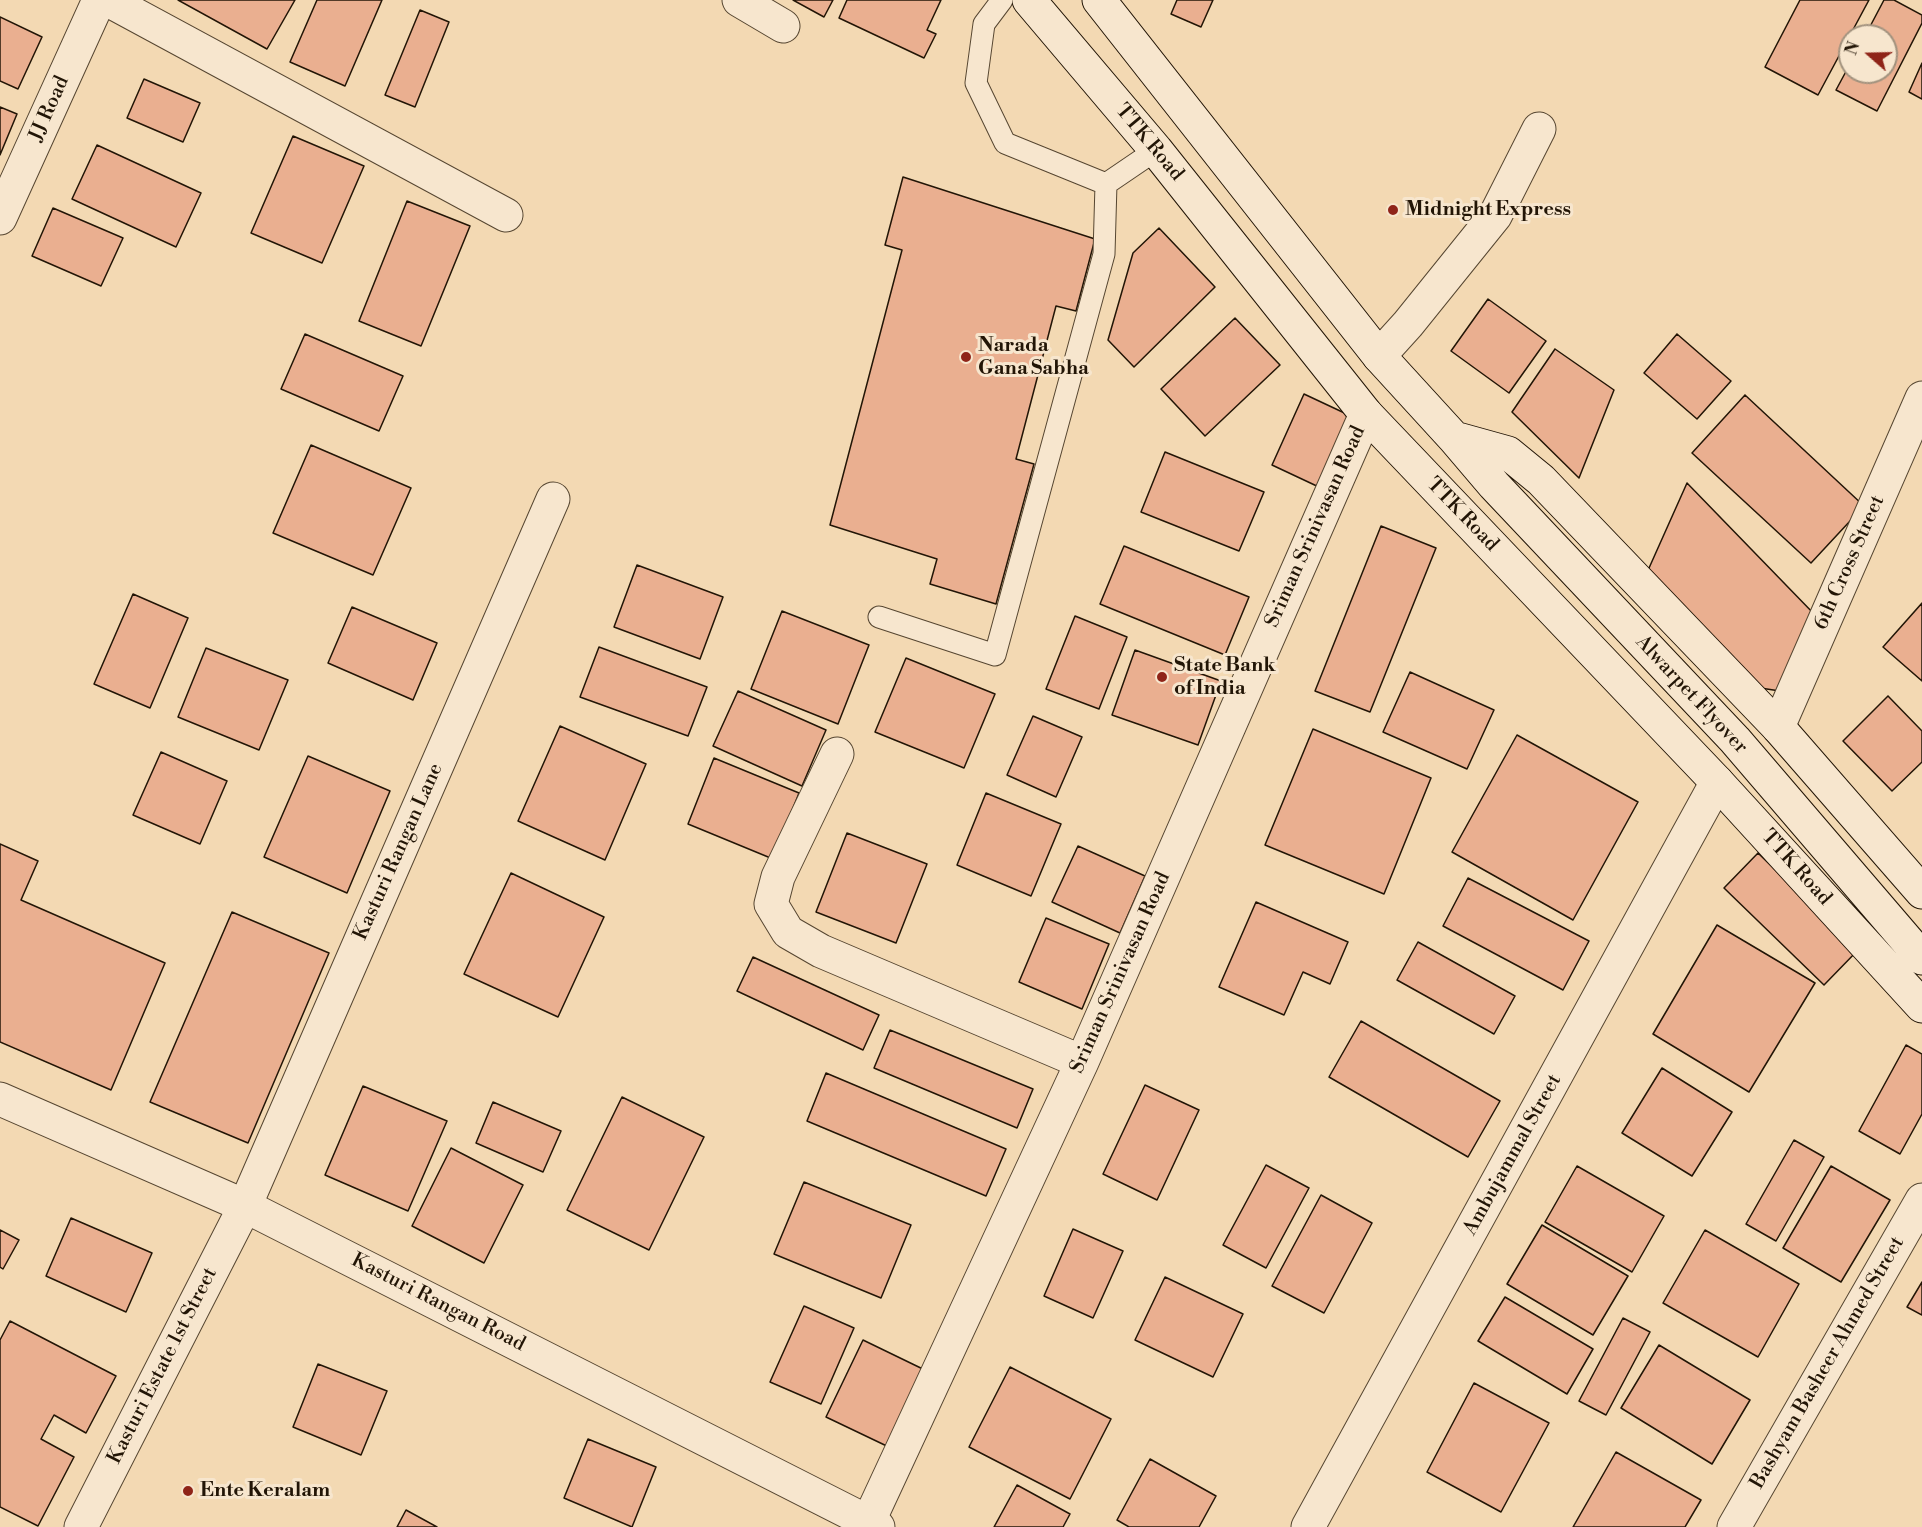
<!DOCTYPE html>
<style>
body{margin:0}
#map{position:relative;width:1922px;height:1527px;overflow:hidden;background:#f3d9b3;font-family:"Libre Bodoni",serif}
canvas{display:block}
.north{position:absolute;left:1838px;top:24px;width:60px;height:60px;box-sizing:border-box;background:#f7e6ce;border:2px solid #a2927e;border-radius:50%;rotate:290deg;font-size:16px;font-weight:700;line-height:24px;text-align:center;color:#221506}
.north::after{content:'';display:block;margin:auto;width:21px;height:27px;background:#8f2418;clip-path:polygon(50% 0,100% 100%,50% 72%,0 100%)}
</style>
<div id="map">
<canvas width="1922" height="1527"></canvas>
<div class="north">N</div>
</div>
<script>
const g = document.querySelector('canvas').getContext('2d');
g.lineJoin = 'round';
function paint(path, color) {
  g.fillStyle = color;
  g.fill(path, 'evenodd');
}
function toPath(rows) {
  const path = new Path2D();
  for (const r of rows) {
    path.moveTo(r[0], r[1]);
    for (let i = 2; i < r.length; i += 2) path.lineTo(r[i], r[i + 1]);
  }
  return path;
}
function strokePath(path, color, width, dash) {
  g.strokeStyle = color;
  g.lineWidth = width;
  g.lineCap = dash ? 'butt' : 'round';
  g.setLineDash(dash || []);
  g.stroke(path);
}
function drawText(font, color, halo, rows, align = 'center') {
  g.font = font + ' "Libre Bodoni",serif';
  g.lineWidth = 6;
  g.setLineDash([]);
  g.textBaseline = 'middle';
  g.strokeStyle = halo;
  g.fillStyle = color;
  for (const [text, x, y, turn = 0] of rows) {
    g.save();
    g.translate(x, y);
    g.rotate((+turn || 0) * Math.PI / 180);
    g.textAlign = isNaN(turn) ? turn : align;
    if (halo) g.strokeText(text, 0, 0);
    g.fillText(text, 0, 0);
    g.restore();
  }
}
const building = toPath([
 [178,0,295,0,267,49,178,0],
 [317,0,382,0,345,86,290,62,317,0],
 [793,0,833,0,824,17,793,0],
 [847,0,941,0,927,30,936,34,924,58,839,18,847,0],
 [1177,0,1213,0,1201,27,1171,14,1177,0],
 [1800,0,1869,0,1818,95,1765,67,1800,0],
 [1884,0,1894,0,1922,15,1922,23,1877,111,1836,90,1850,64,1850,72,1886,72,1886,36,1865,36,1884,0],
 [420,10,449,22,415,107,385,95,420,10],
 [0,17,42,37,18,89,0,81,0,17],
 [1922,63,1922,99,1909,92,1922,63],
 [144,79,200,103,183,142,127,118,144,79],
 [0,107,17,114,0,155,0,107],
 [293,136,364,166,322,263,251,233,293,136],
 [97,145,201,193,176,247,72,199,97,145],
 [903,177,1095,239,1076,311,1056,306,1016,459,1034,464,996,604,930,584,937,559,830,525,902,250,885,245,903,177],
 [407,201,470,226,421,346,359,321,407,201],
 [53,208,123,238,101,286,32,256,53,208],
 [1159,228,1215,287,1134,367,1108,340,1133,253,1159,228],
 [1488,299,1546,341,1509,393,1451,351,1488,299],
 [1235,318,1280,365,1205,436,1161,389,1235,318],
 [305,334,403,376,379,431,281,389,305,334],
 [1677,334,1731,381,1697,419,1644,373,1677,334],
 [1555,349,1614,390,1579,478,1512,412,1555,349],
 [1304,394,1353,417,1321,488,1272,465,1304,394],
 [1745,395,1864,506,1811,563,1692,453,1745,395],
 [311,445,411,488,373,575,273,533,311,445],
 [1165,452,1264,492,1239,551,1141,512,1165,452],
 [1687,483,1817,617,1780,691,1747,686,1645,577,1687,483],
 [1381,526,1436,548,1370,712,1315,691,1381,526],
 [1124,546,1249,597,1225,655,1100,604,1124,546],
 [637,565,723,597,700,659,614,627,637,565],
 [133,594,188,618,150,708,94,684,133,594],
 [1922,603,1922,681,1883,647,1922,603],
 [352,607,437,643,413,700,328,663,352,607],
 [782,611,869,645,838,724,751,689,782,611],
 [1075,616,1127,637,1099,709,1046,689,1075,616],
 [599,647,707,687,688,736,580,697,599,647],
 [206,648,288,680,259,750,178,717,206,648],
 [1135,650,1221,681,1198,745,1112,715,1135,650],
 [906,658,995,694,964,768,875,732,906,658],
 [1410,672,1494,710,1467,769,1383,732,1410,672],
 [738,691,826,730,802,786,713,746,738,691],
 [1888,696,1922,731,1922,762,1892,791,1843,741,1888,696],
 [1033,716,1082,737,1056,797,1007,775,1033,716],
 [560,726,646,764,605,860,518,821,560,726],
 [1313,729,1431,778,1384,894,1265,845,1313,729],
 [1517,735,1638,802,1573,920,1452,852,1517,735],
 [161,752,227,781,200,844,133,815,161,752],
 [308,756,390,791,347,893,264,857,308,756],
 [714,758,799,793,773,859,688,824,714,758],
 [986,793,1061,824,1031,896,957,865,986,793],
 [847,833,927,864,896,943,816,912,847,833],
 [0,844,38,861,21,900,165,963,111,1090,0,1042,0,844],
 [1078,846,1145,876,1120,933,1052,902,1078,846],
 [1758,853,1858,950,1824,985,1724,888,1758,853],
 [511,873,604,917,558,1017,464,974,511,873],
 [1468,878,1589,941,1563,990,1443,926,1468,878],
 [1256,902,1348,942,1330,984,1303,972,1284,1015,1219,987,1256,902],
 [232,912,329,953,248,1143,150,1102,232,912],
 [1046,918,1109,944,1082,1009,1019,982,1046,918],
 [1717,925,1815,983,1749,1092,1653,1034,1717,925],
 [1418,942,1515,996,1494,1034,1397,980,1418,942],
 [753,957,879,1015,863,1050,737,991,753,957],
 [1361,1021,1500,1101,1468,1157,1329,1077,1361,1021],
 [890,1030,1033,1089,1017,1128,874,1068,890,1030],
 [1906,1045,1922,1054,1922,1114,1900,1154,1859,1131,1906,1045],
 [1662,1068,1732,1112,1692,1176,1622,1133,1662,1068],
 [826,1073,1006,1149,986,1196,807,1121,826,1073],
 [1145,1085,1199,1110,1157,1200,1103,1174,1145,1085],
 [363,1086,447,1121,408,1211,325,1175,363,1086],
 [622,1097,704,1137,649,1250,567,1210,622,1097],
 [493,1102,561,1131,543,1172,476,1143,493,1102],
 [1794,1140,1824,1157,1776,1241,1746,1224,1794,1140],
 [451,1148,523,1185,484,1263,412,1226,451,1148],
 [1266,1165,1309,1188,1266,1268,1223,1245,1266,1165],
 [1577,1166,1664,1216,1632,1272,1545,1222,1577,1166],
 [1831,1166,1890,1200,1841,1282,1783,1248,1831,1166],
 [804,1182,911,1225,881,1298,774,1254,804,1182],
 [1321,1195,1372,1223,1324,1313,1272,1286,1321,1195],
 [71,1218,152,1253,126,1312,46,1276,71,1218],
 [1542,1225,1628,1276,1593,1335,1507,1284,1542,1225],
 [1073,1229,1123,1251,1093,1318,1044,1296,1073,1229],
 [0,1230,19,1240,3,1269,0,1267,0,1230],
 [1705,1230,1799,1284,1758,1357,1663,1303,1705,1230],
 [1165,1277,1243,1314,1213,1377,1135,1340,1165,1277],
 [1922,1282,1922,1315,1907,1307,1922,1282],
 [1505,1297,1593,1349,1567,1394,1478,1341,1505,1297],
 [804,1306,854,1328,821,1404,770,1382,804,1306],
 [1623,1318,1650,1332,1606,1415,1579,1401,1623,1318],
 [10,1321,116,1376,86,1433,54,1415,41,1439,74,1457,38,1526,0,1507,0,1340,10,1321],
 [863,1340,929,1372,893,1449,826,1417,863,1340],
 [1659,1345,1750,1400,1712,1464,1621,1408,1659,1345],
 [318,1364,387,1391,361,1455,293,1427,318,1364],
 [1010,1367,1111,1419,1070,1499,969,1447,1010,1367],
 [1474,1383,1549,1423,1501,1512,1427,1472,1474,1383],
 [588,1439,656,1467,632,1527,564,1498,588,1439],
 [1616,1452,1701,1500,1685,1527,1573,1527,1616,1452],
 [1150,1459,1216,1496,1199,1527,1129,1527,1117,1520,1150,1459],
 [1017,1485,1070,1514,1063,1527,994,1527,1017,1485],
 [406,1510,437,1527,397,1527,406,1510]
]);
const service = toPath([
 [1002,0,984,24,976,83,1005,143,1106,184,1156,150],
 [879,617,995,655,1104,254,1106,184]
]);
const minor = toPath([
 [108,0,506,215],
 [739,0,783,26],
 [0,218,99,0],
 [1379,356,1408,324,1495,216,1539,129],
 [1778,727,1922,398],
 [837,754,778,877,771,904,788,932,821,951,1082,1062],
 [81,1527,245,1206,553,499],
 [866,1527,1082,1062,1366,414],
 [1308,1527,1717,782],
 [1734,1527,1922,1200]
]);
const tertiary = toPath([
 [0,1099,245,1206,878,1527]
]);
const secondary = toPath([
 [1029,0,1156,150,1366,414,1717,782,1922,1006],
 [1099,0,1379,356,1454,438,1494,485,1735,740,1922,958],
 [1454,438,1508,453,1541,480,1778,727,1922,892]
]);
const markers = [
 [1393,210,6,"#8f2418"],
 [966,357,6,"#8f2418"],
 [1162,677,6,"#8f2418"],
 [188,1491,6,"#8f2418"]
];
const streetNames = [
 ["JJ Road",50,109,-66],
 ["TTK Road",1149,143,50],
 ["TTK Road",1462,515,46],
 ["Sriman Srinivasan Road",1316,527,-66],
 ["6th Cross Street",1850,563,-66],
 ["Alwarpet Flyover",1691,695,47],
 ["Kasturi Rangan Lane",399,852,-66],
 ["TTK Road",1796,868,48],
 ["Sriman Srinivasan Road",1121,973,-66],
 ["Ambujammal Street",1513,1155,-61],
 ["Kasturi Rangan Road",438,1303,27],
 ["Bashyam Basheer Ahmed Street",1828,1363,-60],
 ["Kasturi Estate 1st Street",163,1366,-63]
];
const poiNames = [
 ["Midnight Express",1405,210],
 ["Narada",978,346],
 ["Gana Sabha",978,369],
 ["State Bank",1174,666],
 ["of India",1174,689],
 ["Ente Keralam",200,1491]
];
paint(building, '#eaaf90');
strokePath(building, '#221506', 1.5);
strokePath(service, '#564631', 23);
strokePath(minor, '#564631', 35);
strokePath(tertiary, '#564631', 35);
strokePath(secondary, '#221506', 35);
strokePath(service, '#f7e6ce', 21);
strokePath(minor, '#f7e6ce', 33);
strokePath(tertiary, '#f7e6ce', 33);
strokePath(secondary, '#f7e6ce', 33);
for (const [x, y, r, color] of markers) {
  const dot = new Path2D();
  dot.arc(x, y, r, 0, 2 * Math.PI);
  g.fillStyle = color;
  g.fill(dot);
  strokePath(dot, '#f7e6ce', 2);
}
drawText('20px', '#221506', '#f7e6ce', streetNames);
drawText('bold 20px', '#221506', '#f7e6ce', poiNames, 'left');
</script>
